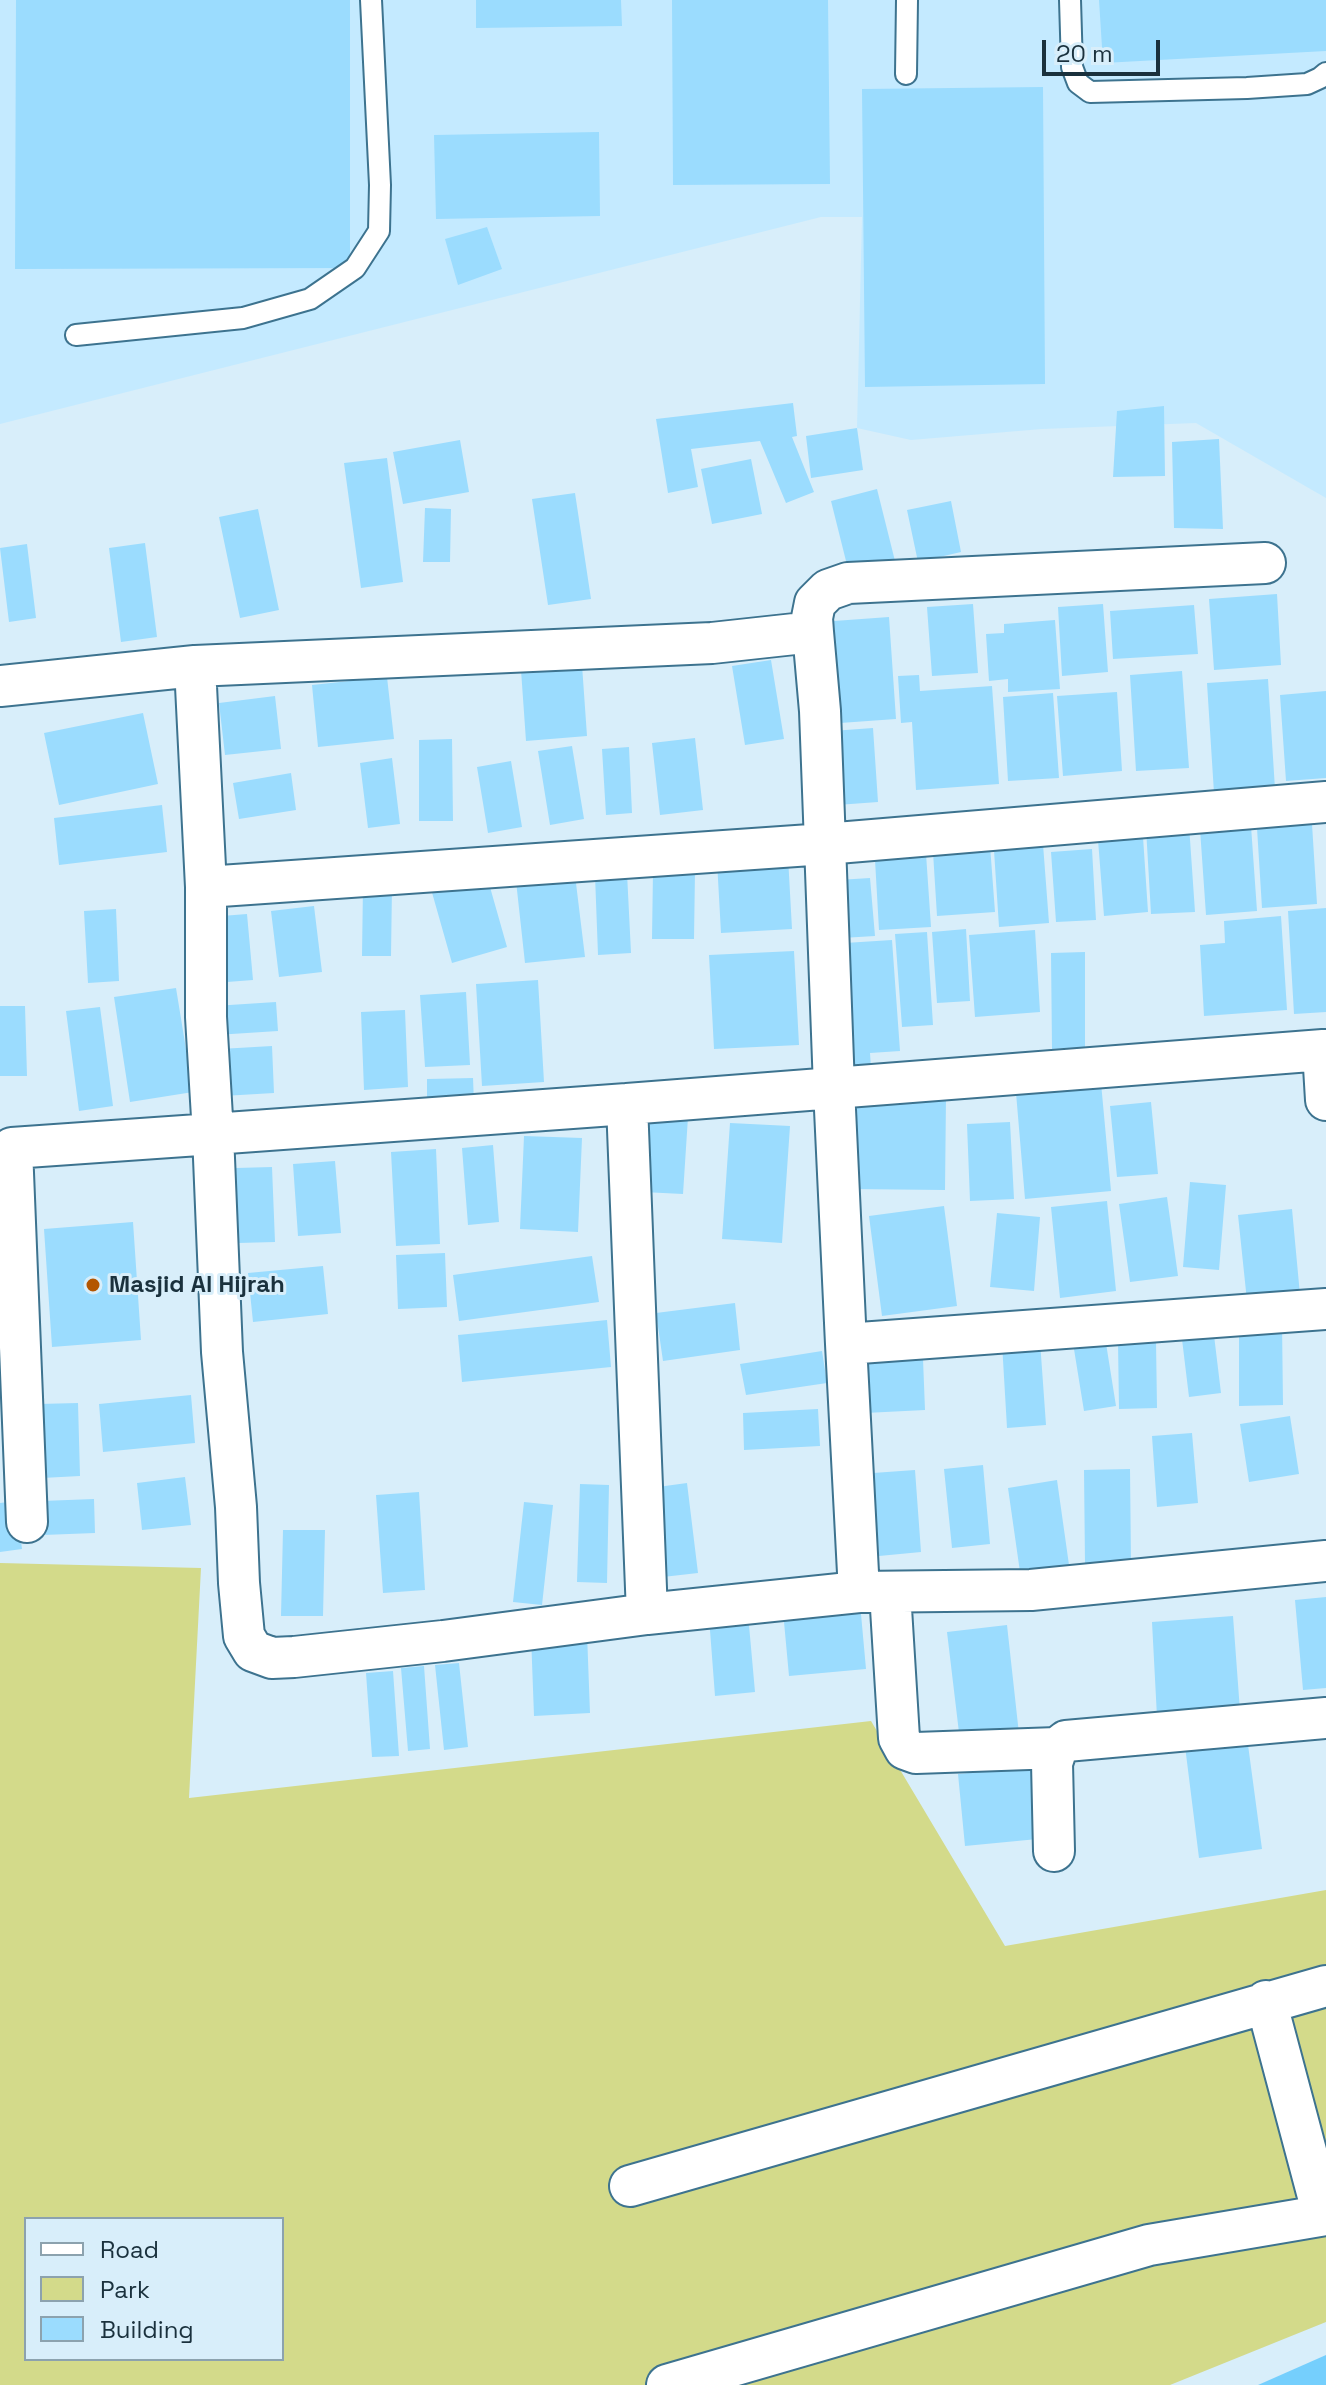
<!DOCTYPE html>
<style>
body{margin:0}
#map{position:relative;width:1326px;height:2385px;overflow:hidden;background:#d8eefa;font-family:"Space Grotesk",sans-serif}
canvas{display:block}
.legend{position:absolute;left:24px;top:2217px;width:260px;height:144px;box-sizing:border-box;background:#d8eefa;border:2px solid #8ca2ae;margin:0;padding:10px 14px;list-style:none;font-size:24px;color:#1a313d}
.legend li{display:flex;align-items:center;gap:16px;height:40px}
.legend b{width:40px;border:2px solid #8ca2ae}
.scale{position:absolute;left:1042px;top:40px;width:118px;height:36px;box-sizing:border-box;border:4px solid #1a313d;border-top:0;padding-left:10px;font-size:24px;line-height:28px;white-space:nowrap;color:#1a313d;-webkit-text-stroke:6px #d8eefa;paint-order:stroke}
</style>
<div id="map">
<canvas width="1326" height="2385"></canvas>
<ul class="legend">
<li><b style="height:10px;background:#fff"></b>Road</li>
<li><b style="height:22px;background:#d3da8a"></b>Park</li>
<li><b style="height:22px;background:#9bdcfe"></b>Building</li>
</ul>
<div class="scale">20 m</div>
</div>
<script>
const g = document.querySelector('canvas').getContext('2d');
g.lineJoin = 'round';
function paint(path, color) {
  g.fillStyle = color;
  g.fill(path, 'evenodd');
}
function toPath(rows) {
  const path = new Path2D();
  for (const r of rows) {
    path.moveTo(r[0], r[1]);
    for (let i = 2; i < r.length; i += 2) path.lineTo(r[i], r[i + 1]);
  }
  return path;
}
function strokePath(path, color, width, dash) {
  g.strokeStyle = color;
  g.lineWidth = width;
  g.lineCap = dash ? 'butt' : 'round';
  g.setLineDash(dash || []);
  g.stroke(path);
}
function drawText(font, color, halo, rows, align = 'center') {
  g.font = font + ' "Space Grotesk",sans-serif';
  g.lineWidth = 6;
  g.setLineDash([]);
  g.textBaseline = 'middle';
  g.strokeStyle = halo;
  g.fillStyle = color;
  for (const [text, x, y, turn = 0] of rows) {
    g.save();
    g.translate(x, y);
    g.rotate((+turn || 0) * Math.PI / 180);
    g.textAlign = isNaN(turn) ? turn : align;
    if (halo) g.strokeText(text, 0, 0);
    g.fillText(text, 0, 0);
    g.restore();
  }
}
const built = toPath([
 [0,0,1326,0,1326,498,1196,423,1042,429,911,440,857,428,862,217,821,217,0,424]
]);
const green = toPath([
 [0,1563,201,1568,189,1798,871,1721,1005,1946,1326,1890,1326,2322,1170,2385,0,2385],
 [26,2219,282,2219,282,2359,26,2359]
]);
const water = toPath([
 [1326,2355,1326,2385,1258,2385]
]);
const building = toPath([
 [16,0,350,0,350,268,15,269],
 [476,0,621,0,622,26,476,28],
 [672,0,828,0,830,184,673,185],
 [1099,0,1326,0,1326,51,1103,63],
 [1043,87,1045,384,865,387,862,89],
 [599,132,600,216,436,219,434,135],
 [487,227,502,269,458,285,445,239],
 [793,403,797,436,792,437,814,492,786,503,760,441,691,449,698,487,668,493,656,419],
 [1164,406,1165,476,1113,477,1117,411],
 [857,428,863,470,811,478,806,436],
 [1219,439,1223,529,1174,528,1172,442],
 [460,440,469,492,403,504,393,452],
 [387,458,403,582,361,588,344,463],
 [751,459,762,514,712,524,701,469],
 [877,489,896,565,850,577,831,501],
 [575,493,591,599,548,605,532,499],
 [951,501,961,552,918,562,907,510],
 [425,508,451,509,450,562,423,562],
 [258,509,279,610,240,618,219,517],
 [145,543,157,637,121,642,109,548],
 [27,544,36,618,9,622,0,548],
 [1277,594,1281,665,1214,670,1209,599],
 [973,604,978,673,932,676,927,607],
 [1103,604,1108,672,1062,676,1058,607],
 [1194,605,1198,654,1113,659,1110,611],
 [889,617,896,719,840,723,834,621],
 [1055,620,1060,689,1008,692,1008,679,989,681,986,634,1004,633,1004,624],
 [771,660,784,739,745,745,732,666],
 [582,665,587,736,526,741,521,670],
 [1182,671,1189,768,1136,771,1130,675],
 [919,675,920,691,992,686,999,784,916,790,912,722,901,723,898,676],
 [387,677,394,739,318,747,312,685],
 [1268,679,1275,789,1214,793,1207,683],
 [1326,691,1326,778,1286,781,1280,695],
 [1117,692,1122,771,1063,776,1057,696],
 [1053,693,1059,778,1008,781,1003,697],
 [275,696,281,749,225,755,219,703],
 [143,713,158,784,59,805,44,733],
 [873,728,878,802,837,805,832,731],
 [695,738,703,810,660,815,652,743],
 [452,739,453,821,419,821,419,740],
 [572,746,584,819,550,825,538,751],
 [629,747,632,813,606,815,602,749],
 [392,758,400,824,368,828,360,763],
 [511,761,522,827,488,833,477,767],
 [291,773,296,810,239,819,233,783],
 [162,805,167,852,59,865,54,818],
 [1312,824,1317,904,1262,908,1257,828],
 [1189,825,1195,912,1151,914,1146,828],
 [1251,826,1257,911,1206,915,1200,829],
 [1042,831,1049,923,999,927,993,835],
 [989,832,995,912,937,916,932,836],
 [1143,837,1148,912,1104,916,1098,840],
 [925,839,931,927,879,930,874,842],
 [1092,849,1096,920,1056,922,1051,852],
 [788,857,792,929,721,933,717,861],
 [653,871,695,871,694,939,652,939],
 [486,873,507,947,452,963,431,889],
 [627,873,631,953,598,955,595,875],
 [575,875,585,957,525,963,516,881],
 [870,878,875,936,842,938,838,880],
 [363,886,392,886,391,956,362,956],
 [314,906,322,972,279,977,271,911],
 [1326,908,1326,1012,1294,1014,1288,911],
 [116,909,119,981,88,983,84,911],
 [247,914,253,980,214,983,209,917],
 [1281,916,1287,1010,1204,1016,1200,945,1225,943,1224,921],
 [966,929,970,1001,937,1003,932,932],
 [1035,930,1040,1012,975,1017,969,935],
 [927,932,933,1025,902,1027,895,934],
 [892,940,900,1051,870,1053,871,1068,853,1069,845,943],
 [794,951,799,1045,714,1049,709,955],
 [1085,952,1085,1048,1052,1049,1051,953],
 [538,980,544,1082,482,1086,476,984],
 [176,988,193,1092,130,1102,114,997],
 [466,992,470,1065,425,1067,420,995],
 [276,1002,278,1031,216,1035,214,1006],
 [0,1006,25,1006,27,1076,0,1076],
 [100,1007,113,1106,79,1111,66,1011],
 [405,1010,408,1087,364,1090,361,1012],
 [272,1046,274,1093,223,1096,220,1049],
 [1100,1072,1111,1191,1025,1199,1015,1081],
 [473,1078,474,1103,427,1104,427,1079],
 [850,1097,946,1097,945,1190,849,1189],
 [1151,1102,1158,1174,1117,1177,1110,1106],
 [648,1115,688,1117,683,1194,643,1192],
 [1010,1122,1014,1199,970,1201,967,1124],
 [730,1123,790,1126,782,1243,722,1239],
 [524,1136,582,1138,578,1232,520,1229],
 [493,1145,499,1222,468,1225,462,1148],
 [436,1149,440,1244,396,1246,391,1152],
 [335,1161,341,1233,298,1236,293,1164],
 [272,1167,275,1242,238,1243,236,1168],
 [1190,1182,1226,1185,1219,1270,1183,1267],
 [1167,1197,1178,1276,1130,1282,1119,1204],
 [1107,1201,1116,1291,1060,1298,1051,1207],
 [944,1206,957,1306,882,1316,869,1216],
 [1292,1209,1300,1295,1247,1301,1238,1215],
 [997,1213,1040,1217,1034,1291,990,1287],
 [133,1222,141,1340,52,1347,44,1229],
 [445,1253,447,1307,398,1309,396,1255],
 [592,1256,599,1302,459,1321,453,1275],
 [323,1266,328,1314,253,1322,248,1273],
 [735,1303,740,1350,663,1361,656,1313],
 [607,1320,611,1367,462,1382,458,1335],
 [1239,1322,1282,1322,1283,1405,1239,1406],
 [1213,1327,1221,1393,1189,1397,1181,1331],
 [1105,1337,1116,1406,1084,1411,1073,1343],
 [1040,1341,1046,1425,1007,1428,1002,1343],
 [1156,1341,1157,1408,1119,1409,1118,1342],
 [822,1351,827,1383,746,1395,740,1364],
 [923,1359,925,1410,865,1413,863,1360],
 [191,1395,195,1443,103,1452,99,1404],
 [78,1403,80,1476,42,1478,39,1404],
 [818,1409,820,1446,744,1450,743,1413],
 [1290,1416,1299,1474,1249,1482,1240,1424],
 [1192,1433,1198,1503,1157,1507,1152,1436],
 [983,1465,990,1544,952,1548,944,1469],
 [1130,1469,1131,1563,1085,1564,1084,1470],
 [915,1470,921,1552,879,1556,873,1473],
 [185,1477,191,1525,142,1530,137,1483],
 [1057,1480,1069,1565,1020,1572,1008,1488],
 [687,1483,698,1573,654,1578,643,1489],
 [580,1484,609,1485,607,1583,577,1582],
 [419,1492,425,1590,383,1593,376,1495],
 [94,1499,95,1533,43,1535,42,1501],
 [16,1501,22,1549,0,1552,0,1503],
 [524,1502,553,1505,542,1605,513,1602],
 [283,1530,325,1530,323,1616,281,1616],
 [1326,1597,1326,1688,1303,1690,1295,1600],
 [860,1603,866,1669,789,1676,783,1611],
 [748,1614,755,1692,715,1696,709,1617],
 [1233,1616,1240,1711,1157,1717,1152,1622],
 [1007,1625,1019,1734,960,1741,947,1632],
 [587,1633,590,1713,534,1716,531,1635],
 [459,1663,468,1747,444,1750,435,1665],
 [424,1666,430,1749,408,1751,401,1668],
 [393,1671,399,1756,372,1757,366,1673],
 [1246,1730,1262,1849,1199,1858,1184,1738],
 [1041,1766,1048,1838,965,1846,958,1774]
]);
const service = toPath([
 [1070,0,1072,67,1078,83,1090,92,1247,88,1307,84,1320,78,1326,73],
 [906,74,907,0],
 [76,335,243,318,310,299,355,268,379,231,380,185,371,0]
]);
const minor = toPath([
 [813,632,812,618,815,603,828,590,848,583,1265,563],
 [0,686,195,666],
 [1323,1050,834,1088,825,844,1326,802],
 [1326,1050,1323,1050,1326,1100],
 [627,1104,213,1134,222,1352,236,1507,239,1583,244,1636,253,1651,272,1658,294,1657,443,1641,647,1614],
 [846,1344,834,1088,627,1104,647,1614,859,1592,1031,1590,1326,1561],
 [27,1522,12,1148,213,1134,206,1017,206,887,195,666,712,643,813,632,820,711,825,844,206,887],
 [859,1592,846,1344,1326,1309],
 [890,1592,899,1738,905,1749,916,1753,1057,1748],
 [1054,1851,1052,1763,1057,1748,1066,1741,1326,1718],
 [1266,2001,1323,2215],
 [630,2186,1326,1986],
 [667,2385,1149,2245,1326,2215]
]);
const markers = [
 [93,1285,8,"#b35600"]
];
const poiNames = [
 ["Masjid Al Hijrah",109,1285]
];
paint(built, '#c4eaff');
paint(green, '#d3da8a');
paint(water, '#75cffd');
paint(building, '#9bdcfe');
strokePath(service, '#3d738f', 24);
strokePath(minor, '#3d738f', 44);
strokePath(service, '#fff', 20);
strokePath(minor, '#fff', 40);
for (const [x, y, r, color] of markers) {
  const dot = new Path2D();
  dot.arc(x, y, r, 0, 2 * Math.PI);
  g.fillStyle = color;
  g.fill(dot);
  strokePath(dot, '#d8eefa', 3);
}
drawText('bold 24px', '#1a313d', '#d8eefa', poiNames, 'left');
</script>
